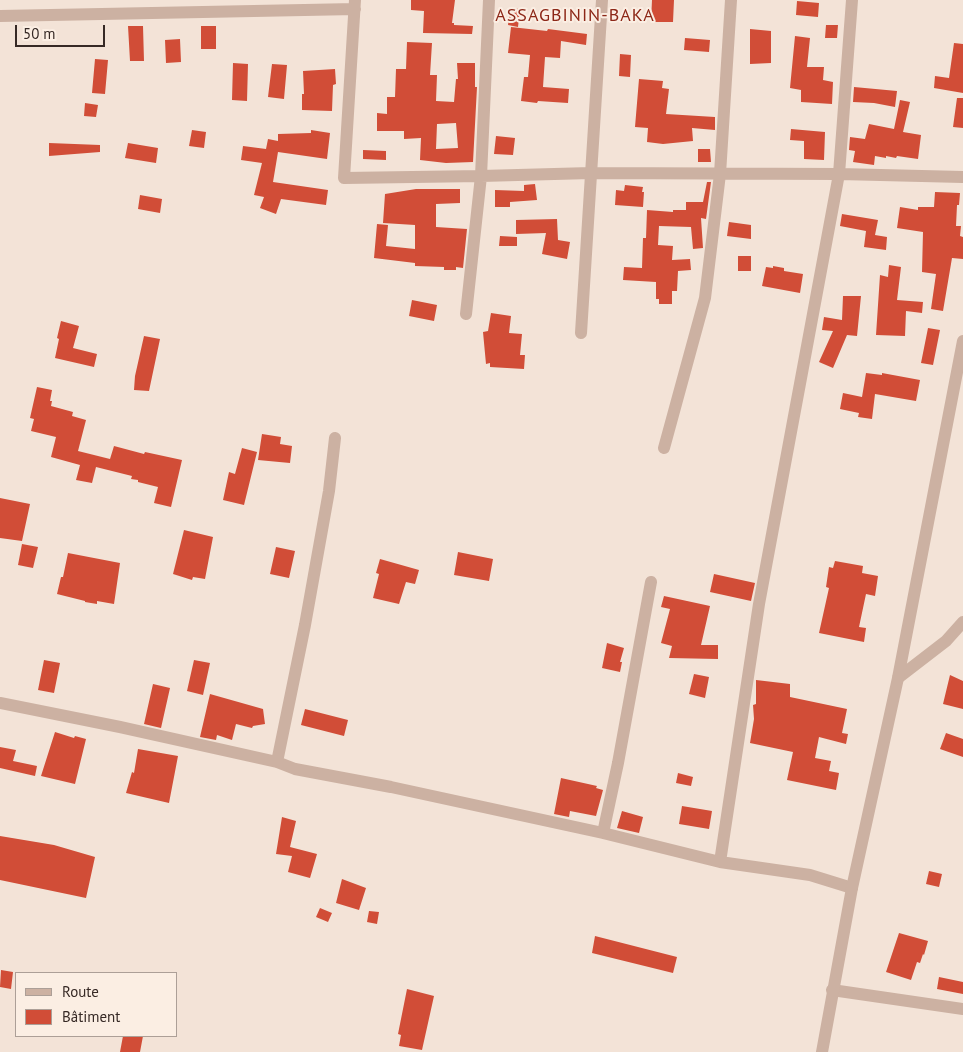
<!DOCTYPE html>
<meta charset="utf-8">
<style>
body{margin:0}
#map{position:relative;width:963px;height:1052px;overflow:hidden;background:#f3e3d7;font-family:"PT Sans",sans-serif}
canvas{display:block}
.legend{position:absolute;left:15px;top:972px;width:162px;height:65px;box-sizing:border-box;background:#fbeee3;border:1px solid #ac9f97;margin:0;padding:6px 9px;list-style:none;font-size:15px;color:#362925}
.legend li{display:flex;align-items:center;gap:10px;height:25px}
.legend b{width:25px;border:1px solid #ac9f97}
.scale{position:absolute;left:15px;top:25px;width:90px;height:22px;box-sizing:border-box;border:2px solid #362925;border-top:0;padding-left:6px;font-size:15px;line-height:18px;white-space:nowrap;color:#362925;-webkit-text-stroke:4px #fbeee3;paint-order:stroke}
</style>
<div id="map">
<canvas width="963" height="1052"></canvas>
<ul class="legend">
<li><b style="height:6px;background:#ccb1a2"></b>Route</li>
<li><b style="height:14px;background:#d14d37"></b>Bâtiment</li>
</ul>
<div class="scale">50 m</div>
</div>
<script>
const g = document.querySelector('canvas').getContext('2d');
g.lineJoin = 'round';
function paint(path, color) {
  g.fillStyle = color;
  g.fill(path, 'evenodd');
}
function toPath(rows) {
  const path = new Path2D();
  for (const r of rows) {
    path.moveTo(r[0], r[1]);
    for (let i = 2; i < r.length; i += 2) path.lineTo(r[i], r[i + 1]);
  }
  return path;
}
function strokePath(path, color, width, dash) {
  g.strokeStyle = color;
  g.lineWidth = width;
  g.lineCap = dash ? 'butt' : 'round';
  g.setLineDash(dash || []);
  g.stroke(path);
}
function drawText(font, color, halo, rows, align = 'center') {
  g.font = font + ' "PT Sans",sans-serif';
  g.lineWidth = 4;
  g.setLineDash([]);
  g.textBaseline = 'middle';
  g.strokeStyle = halo;
  g.fillStyle = color;
  for (const [text, x, y, turn = 0] of rows) {
    g.save();
    g.translate(x, y);
    g.rotate((+turn || 0) * Math.PI / 180);
    g.textAlign = isNaN(turn) ? turn : align;
    if (halo) g.strokeText(text, 0, 0);
    g.fillText(text, 0, 0);
    g.restore();
  }
}
const building = toPath([
 [411,0,455,0,452,23,454,23,454,25,473,26,472,34,423,33,424,11,411,10],
 [652,0,674,0,673,22,651,22],
 [797,1,819,3,818,17,796,15],
 [510,8,520,9,518,27,508,25],
 [826,25,838,25,837,38,825,38],
 [128,26,143,26,144,61,130,61],
 [201,26,216,26,216,49,201,49],
 [511,27,547,31,548,29,587,34,586,45,561,41,560,58,545,57,543,87,569,89,568,103,538,101,537,103,521,101,524,77,528,77,530,55,508,53],
 [750,29,771,31,771,63,750,64],
 [795,36,810,38,807,67,824,67,823,80,833,82,832,104,801,102,801,90,790,88],
 [685,38,710,40,709,52,684,50],
 [180,39,181,62,166,63,165,40],
 [407,42,432,43,430,75,437,75,436,101,454,102,456,79,458,79,457,63,475,63,475,87,477,87,473,162,446,163,420,160,421,138,404,139,404,131,377,131,377,113,387,114,387,97,395,97,396,69,406,69],
 [456,123,458,148,436,149,437,124],
 [954,43,963,44,963,93,934,88,935,76,949,78],
 [620,54,631,55,630,77,619,76],
 [95,59,108,60,105,94,92,93],
 [233,63,248,64,247,101,232,100],
 [272,64,287,65,284,99,268,97],
 [335,69,336,84,333,85,332,111,302,110,302,94,304,94,303,71],
 [639,79,663,81,662,88,669,89,666,114,715,117,715,130,692,128,693,141,663,144,647,142,648,128,635,127],
 [854,87,897,91,895,107,874,103,853,102],
 [957,98,963,98,963,128,953,127],
 [900,100,910,102,903,132,921,135,918,159,897,156,896,158,886,156,886,158,875,156,874,165,853,162,855,151,849,150,850,137,865,139,869,124,894,129],
 [85,103,98,105,96,117,84,116],
 [791,129,825,132,824,160,804,159,804,141,790,140],
 [192,130,206,132,204,148,189,146],
 [311,130,330,133,327,159,278,152,273,182,328,190,326,205,281,199,276,214,260,208,264,197,254,195,262,163,241,160,243,146,266,149,268,139,278,141,278,134,311,133],
 [496,136,515,138,513,155,494,154],
 [49,143,100,145,100,152,49,156],
 [128,143,158,148,156,163,125,158],
 [698,149,710,149,711,162,698,162],
 [363,150,386,151,386,160,363,159],
 [707,182,711,182,706,219,701,218,703,248,693,249,691,227,659,226,658,245,673,246,672,260,690,259,691,270,678,271,677,291,672,291,672,304,659,304,659,299,656,299,656,282,623,280,624,267,642,268,643,238,646,238,647,210,673,212,673,210,686,210,686,202,703,202],
 [535,184,537,200,510,202,510,207,495,207,495,190,524,191,524,185],
 [625,185,643,187,642,192,644,192,643,207,615,205,616,190,624,191],
 [416,189,460,189,460,203,436,204,436,227,467,229,463,268,456,267,456,270,444,270,444,267,415,266,415,263,374,258,377,224,388,225,386,246,415,249,415,225,383,223,385,194],
 [935,192,960,193,959,205,957,205,956,226,961,226,960,236,963,237,963,259,952,258,943,311,931,309,936,274,922,272,923,232,897,228,900,207,918,210,918,207,934,207],
 [140,195,162,199,160,213,138,209],
 [842,214,878,220,875,235,887,237,886,250,864,247,866,231,840,226],
 [557,219,558,240,570,242,567,259,542,254,546,233,516,234,516,220],
 [729,222,751,225,751,239,727,236],
 [500,236,517,237,517,246,499,246],
 [738,256,751,256,751,271,738,271],
 [889,265,901,267,897,300,923,302,922,313,906,311,905,336,876,335,880,275,888,277],
 [773,266,784,268,784,271,803,274,800,293,762,286,766,267,773,268],
 [843,296,861,296,857,336,847,335,833,368,819,362,833,331,822,330,824,317,842,320],
 [412,300,437,305,434,321,409,316],
 [491,313,511,316,509,333,522,334,520,355,525,355,524,369,490,367,490,363,486,364,483,332,488,331],
 [61,321,79,326,73,348,97,354,94,367,55,358,59,339,57,338],
 [928,328,940,330,933,365,921,363],
 [144,336,160,339,149,391,134,390,135,376],
 [866,373,882,375,882,373,920,380,916,401,875,394,872,419,858,417,859,413,840,409,843,393,862,397],
 [37,387,52,390,50,401,52,401,51,406,73,412,72,416,86,420,78,451,110,459,114,446,144,454,145,452,182,460,171,507,154,503,158,487,138,482,138,480,131,479,132,476,96,467,92,483,76,480,80,465,51,457,56,437,31,431,34,419,30,418],
 [262,434,281,437,280,444,292,446,290,463,258,460],
 [242,448,257,452,244,505,223,500,229,472,235,474],
 [0,498,30,504,22,541,0,538],
 [184,530,213,537,205,579,193,577,192,580,173,574],
 [22,544,38,547,33,568,18,565],
 [276,547,295,551,289,578,270,574],
 [458,552,493,559,489,581,454,575],
 [68,553,120,563,114,604,97,601,97,604,85,602,85,601,57,594,61,577,63,577],
 [380,559,419,570,415,584,406,582,399,604,373,598,379,574,376,573],
 [835,561,863,566,862,573,878,576,875,596,866,594,859,627,866,628,864,642,819,633,829,588,826,587,829,567,833,568],
 [714,574,755,583,751,601,710,592],
 [664,596,710,606,701,645,718,645,718,659,669,658,672,646,661,643,670,609,661,607],
 [607,643,624,648,620,662,622,662,620,672,602,668],
 [44,660,60,663,54,693,38,690],
 [194,660,210,663,203,695,187,691],
 [694,674,709,677,705,698,689,694],
 [950,675,963,681,963,709,943,704],
 [756,680,790,684,790,697,847,709,842,733,848,734,846,744,819,737,815,758,831,761,829,771,839,773,836,790,787,780,793,752,750,743,754,719,753,705,756,704],
 [153,684,170,688,161,728,144,724],
 [210,694,263,709,265,724,253,726,252,728,236,724,232,740,217,735,216,740,200,737],
 [305,709,348,720,344,736,301,725],
 [55,732,74,738,75,736,86,739,75,784,41,776],
 [946,733,963,739,963,757,940,749],
 [0,747,16,750,13,761,37,766,35,776,0,768],
 [138,749,178,756,169,803,126,793,132,772,134,773],
 [678,773,693,777,691,786,676,783],
 [561,778,597,786,596,788,603,790,596,816,570,811,569,817,554,814],
 [682,806,712,811,709,829,679,824],
 [622,811,643,817,639,833,617,828],
 [282,817,296,821,290,847,317,854,310,878,288,872,292,856,276,854],
 [0,836,54,845,95,857,86,898,0,880],
 [929,871,942,874,939,887,926,884],
 [342,879,366,888,359,910,336,903],
 [320,908,332,913,328,922,316,917],
 [369,911,379,912,377,924,367,922],
 [899,933,928,941,924,955,923,954,920,963,917,962,911,980,886,972],
 [595,936,677,957,673,973,592,953],
 [1,970,13,972,11,989,0,987],
 [939,977,963,982,963,994,937,989],
 [407,989,434,996,422,1050,399,1046,401,1035,398,1034],
 [123,1036,143,1036,140,1052,120,1052]
]);
const minor = toPath([
 [355,0,344,178,481,176,591,173,839,174,963,177],
 [0,16,355,9],
 [466,314,481,176,489,0],
 [581,333,602,0],
 [664,448,705,298,720,174,731,0],
 [898,678,946,641,963,622],
 [0,703,120,727,277,762,295,769,391,787,603,833,720,862,810,875,852,888],
 [277,762,305,625,329,491,335,438],
 [603,833,618,763,651,582],
 [720,862,759,604,839,174,852,0],
 [832,990,963,1009]
]);
const tertiary = toPath([
 [822,1052,852,888,898,678,963,341]
]);
const quarterNames = [
 ["ASSAGBININ-BAKA",575,16]
];
paint(building, '#d14d37');
strokePath(minor, '#ccb1a2', 12);
strokePath(tertiary, '#ccb1a2', 12);
g.letterSpacing = '1px';
drawText('18px', '#8c2717', '#fbeee3', quarterNames);
g.letterSpacing = '0px';
</script>
